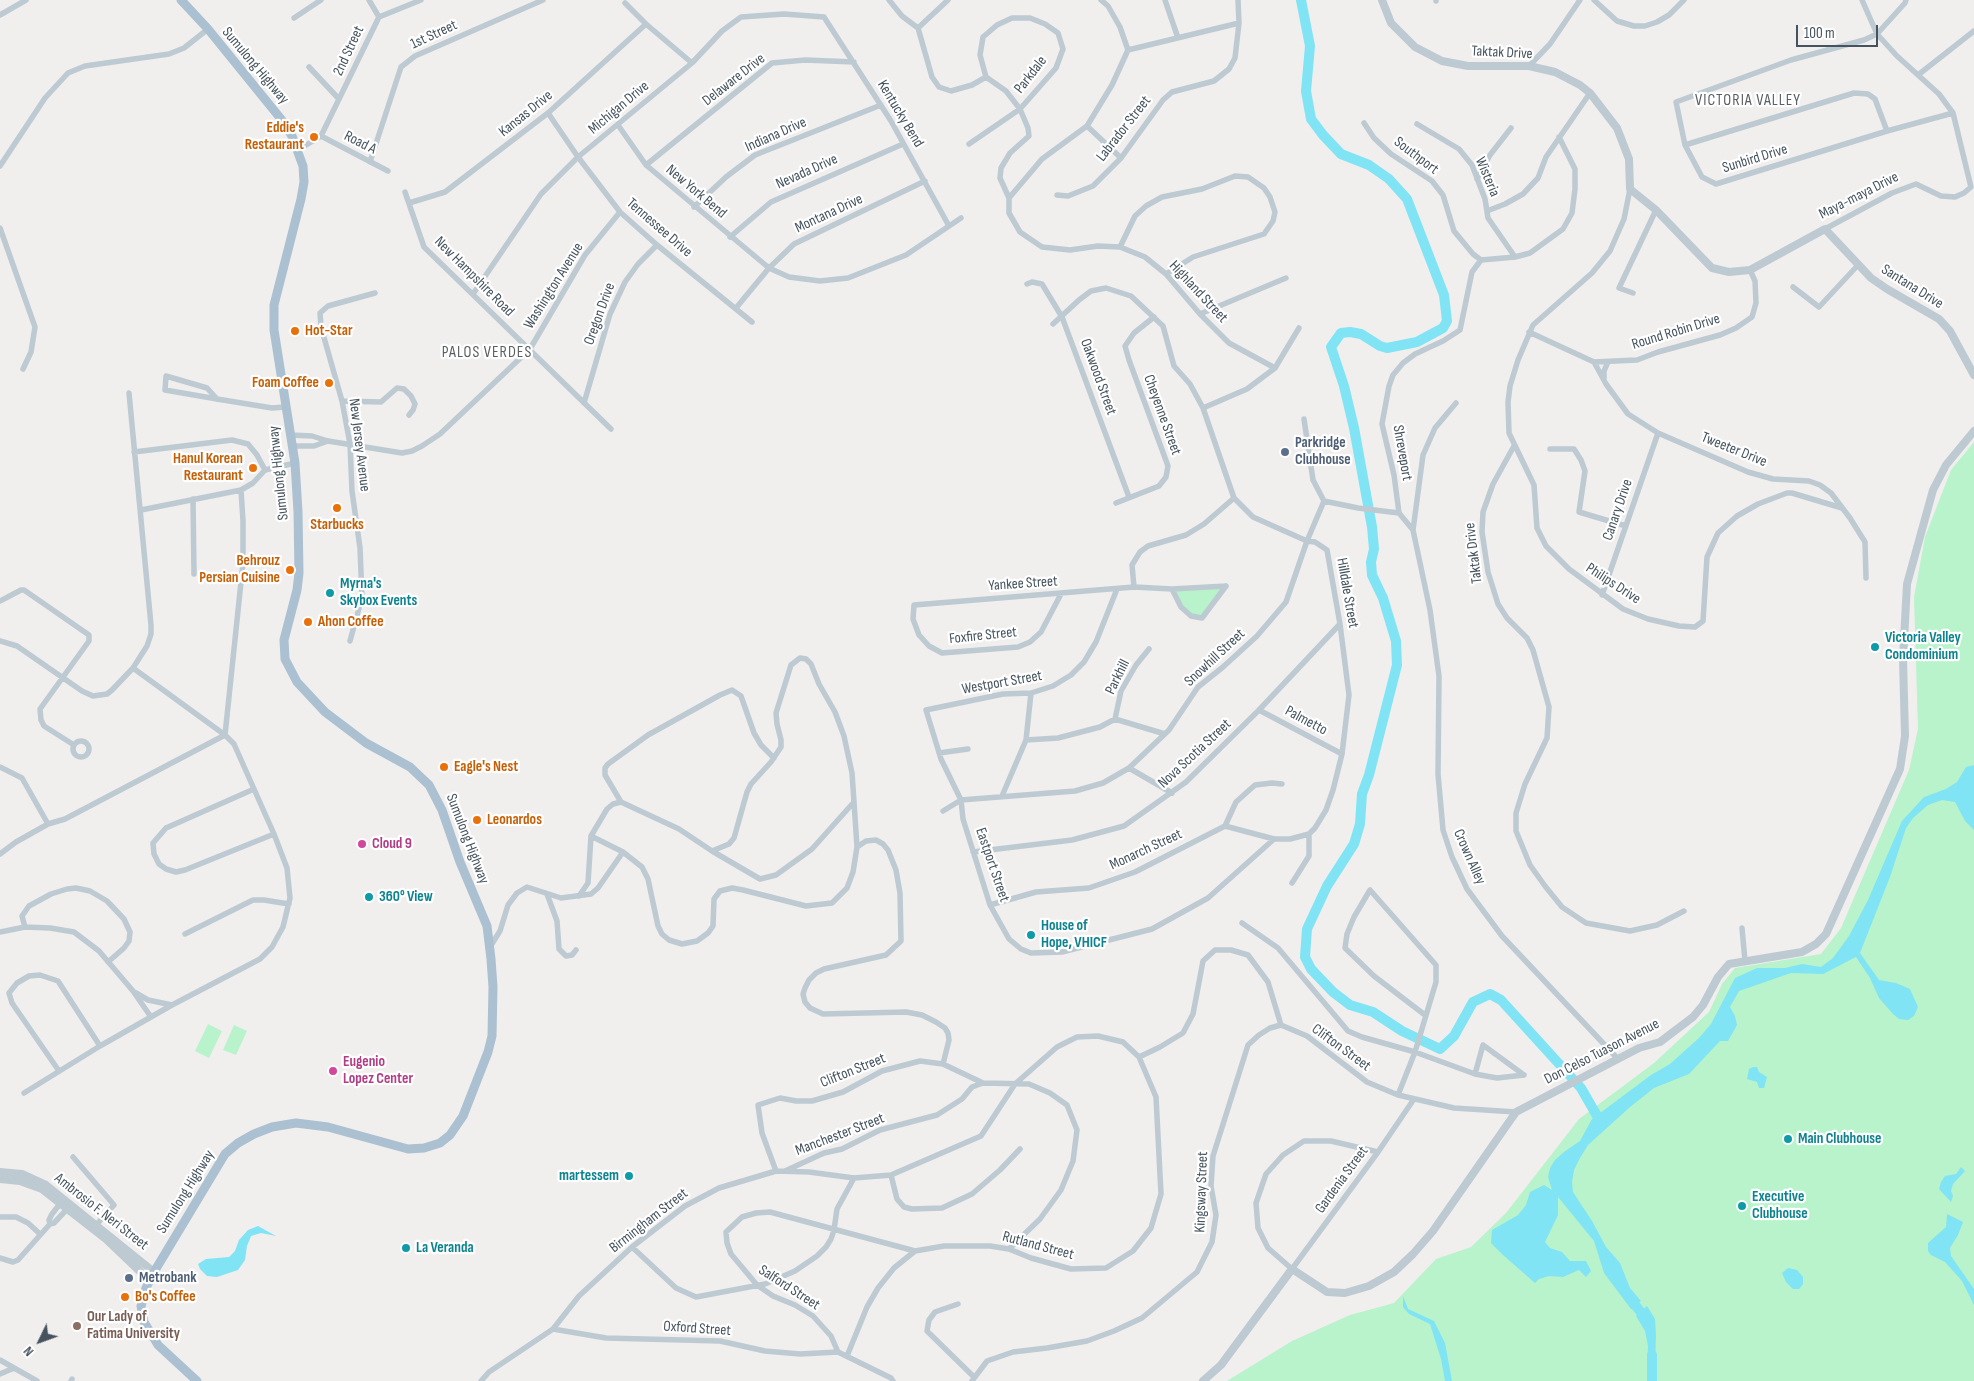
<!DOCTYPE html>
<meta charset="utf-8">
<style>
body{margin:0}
#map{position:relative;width:1974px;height:1381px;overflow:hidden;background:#f1eeee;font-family:"Sofia Sans Condensed",sans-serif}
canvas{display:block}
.north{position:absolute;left:15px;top:1316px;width:50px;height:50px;-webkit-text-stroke:4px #fff;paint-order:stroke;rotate:228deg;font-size:14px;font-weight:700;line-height:20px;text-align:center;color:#45535e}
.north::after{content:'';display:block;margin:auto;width:18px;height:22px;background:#45535e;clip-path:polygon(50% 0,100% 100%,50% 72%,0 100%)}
.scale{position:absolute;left:1796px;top:25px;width:82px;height:22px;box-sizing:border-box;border:2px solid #45535e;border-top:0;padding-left:6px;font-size:15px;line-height:18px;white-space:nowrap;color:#45535e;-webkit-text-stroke:4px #fff;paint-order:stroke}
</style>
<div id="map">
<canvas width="1974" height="1381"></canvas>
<div class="north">N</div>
<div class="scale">100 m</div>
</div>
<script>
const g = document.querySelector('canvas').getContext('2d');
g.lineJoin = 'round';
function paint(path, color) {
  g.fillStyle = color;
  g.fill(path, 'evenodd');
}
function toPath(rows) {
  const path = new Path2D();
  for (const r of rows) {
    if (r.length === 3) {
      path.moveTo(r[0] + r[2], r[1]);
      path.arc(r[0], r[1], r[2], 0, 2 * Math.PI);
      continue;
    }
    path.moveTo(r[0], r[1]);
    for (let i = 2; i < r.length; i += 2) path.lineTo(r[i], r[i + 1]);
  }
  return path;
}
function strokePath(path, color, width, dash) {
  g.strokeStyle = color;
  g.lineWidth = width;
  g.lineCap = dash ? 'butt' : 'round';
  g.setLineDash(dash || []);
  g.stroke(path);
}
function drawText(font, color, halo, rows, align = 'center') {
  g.font = font + ' "Sofia Sans Condensed",sans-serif';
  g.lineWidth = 4.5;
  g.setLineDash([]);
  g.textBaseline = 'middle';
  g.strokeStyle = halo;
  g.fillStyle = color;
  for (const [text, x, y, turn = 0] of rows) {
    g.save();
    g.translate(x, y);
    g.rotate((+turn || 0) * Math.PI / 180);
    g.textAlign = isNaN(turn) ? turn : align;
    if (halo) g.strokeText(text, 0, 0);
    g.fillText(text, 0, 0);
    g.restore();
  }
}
const green = toPath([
 [1974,442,1974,1381,1227,1381,1292,1341,1350,1315,1394,1303,1436,1259,1471,1247,1506,1213,1579,1119,1654,1063,1709,1012,1722,984,1735,968,1821,954,1841,928,1909,770,1918,729,1914,597,1925,537,1951,470],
 [1224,587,1202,618,1191,616,1181,607,1172,589],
 [208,1024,222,1031,209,1058,195,1051],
 [234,1025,247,1031,236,1055,223,1050]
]);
const water = toPath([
 [1974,765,1974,830,1965,821,1955,802,1942,800,1928,805,1913,818,1906,828,1890,877,1860,953,1879,980,1896,983,1910,989,1918,1007,1914,1016,1908,1020,1899,1019,1893,1014,1879,998,1870,978,1856,957,1823,974,1791,973,1739,991,1730,1007,1735,1016,1737,1025,1728,1041,1720,1041,1689,1074,1654,1088,1630,1107,1588,1145,1580,1158,1574,1170,1572,1182,1573,1192,1592,1221,1606,1247,1620,1263,1630,1288,1641,1301,1631,1309,1604,1273,1594,1241,1558,1197,1558,1215,1545,1242,1550,1248,1562,1252,1570,1261,1586,1261,1591,1271,1586,1277,1579,1270,1563,1277,1549,1276,1539,1279,1535,1283,1503,1255,1491,1243,1492,1230,1518,1215,1526,1205,1530,1192,1544,1185,1552,1190,1548,1177,1550,1168,1555,1160,1564,1152,1580,1141,1592,1119,1651,1075,1670,1064,1699,1038,1711,1024,1735,978,1757,968,1785,968,1802,964,1821,967,1833,958,1849,936,1868,900,1902,821,1924,797,1946,789,1957,782,1966,767],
 [1753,1067,1757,1067,1759,1072,1767,1077,1764,1088,1759,1088,1757,1082,1747,1079,1749,1069],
 [1961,1167,1965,1171,1953,1184,1951,1191,1953,1196,1951,1202,1939,1189,1941,1182,1945,1176,1956,1174],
 [1947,1214,1963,1222,1958,1235,1950,1248,1951,1256,1974,1289,1974,1305,1962,1281,1945,1262,1931,1255,1928,1251,1928,1243,1946,1227],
 [258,1226,276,1236,261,1233,251,1236,247,1246,245,1260,238,1270,217,1277,207,1276,200,1269,198,1264,206,1259,229,1257,235,1251,239,1240,248,1230],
 [1788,1268,1797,1270,1803,1277,1803,1284,1799,1289,1793,1289,1786,1282,1782,1273],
 [1403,1296,1408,1309,1434,1321,1445,1343,1452,1381,1445,1381,1441,1359,1430,1324,1409,1314,1403,1307],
 [1647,1306,1655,1319,1656,1335,1655,1367,1647,1368,1648,1346,1645,1331,1636,1316]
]);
const river = toPath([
 [1301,0,1310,46,1306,91,1311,119,1323,135,1341,154,1369,165,1389,179,1407,199,1444,295,1447,321,1443,328,1417,342,1387,348,1380,346,1361,334,1350,332,1341,333,1331,347,1344,386,1354,428,1372,527,1374,549,1371,562,1372,575,1383,598,1396,641,1397,665,1369,775,1362,794,1360,824,1354,844,1327,886,1307,929,1305,957,1311,969,1333,992,1350,1005,1373,1012,1402,1031,1440,1049,1454,1036,1473,1002,1490,994,1501,1000,1581,1088,1600,1121,1597,1125],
 [1628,1296,1643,1315,1647,1323],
 [1652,1355,1652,1381]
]);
const minor = toPath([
 [369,0,379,17],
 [889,0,902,16,918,28,932,77,939,87,951,91,972,85,986,77],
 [1165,0,1178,38],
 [1594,0,1617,21,1634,26,1645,26,1657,22,1669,15,1684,0],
 [1906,0,1905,3,1877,34,1864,40,1791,60,1676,102,1685,145,1702,177,1716,184,1887,131,1953,113],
 [1436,1,1436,0],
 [625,3,646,24,692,63],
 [0,15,26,0],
 [294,18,321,0],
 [918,28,948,0],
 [1128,50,1239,23],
 [1529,66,1550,44,1580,0],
 [309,67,339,99],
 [1918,75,1974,31],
 [986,77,1006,91,1020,109,1028,128,1029,136,1010,153,1001,168,1000,178,1009,198,1009,213,1020,232,1042,247,1070,250,1098,246,1120,247,1145,257,1166,274,1200,314,1229,343,1275,368],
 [548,113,578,157,620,212,657,245,752,322],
 [1364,123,1374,138,1391,154,1432,181,1443,195,1454,231,1473,254,1481,260],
 [1417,124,1459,149,1472,165,1485,199,1488,218,1515,257],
 [618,125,646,165,769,268,789,277,820,281,848,278,906,255,961,218],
 [1087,126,1121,158],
 [321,136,379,17,421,0],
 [321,136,388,171],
 [969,144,1020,109,1056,68,1063,49,1058,33,1045,24,1030,18,1012,18,997,25,983,37,980,55,986,77],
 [1685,145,1854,93,1868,94,1875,99,1887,131],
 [298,150,321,136],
 [370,162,401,67,415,56,543,0],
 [646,165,772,63,805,60,854,62],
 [0,166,45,98,68,73,85,66,169,54,184,48,208,29],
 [1477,179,1490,155,1511,128],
 [1630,189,1624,219,1610,251,1592,273,1533,325,1518,360,1510,386,1508,402,1509,433,1534,485,1537,528,1546,546,1569,569,1623,609,1648,619,1679,626,1695,627,1703,621,1707,557,1718,533,1737,516,1758,504,1787,493,1792,493,1842,508],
 [405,192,424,247,611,429],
 [1057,195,1068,196,1093,186,1121,158,1163,100,1172,92,1214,81,1229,69,1235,58,1239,23,1238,0],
 [1009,198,1042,159,1087,126,1112,85,1128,50,1120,27,1108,6,1101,0],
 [409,203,445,192,548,113,646,24],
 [694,207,726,177,755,155,881,105],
 [1487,211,1505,204,1523,194,1538,178,1546,157,1590,93],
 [0,228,35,327,31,352,23,369],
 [1825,229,1892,193,1916,184,1941,196,1955,197,1964,193,1971,187,1953,113,1939,94,1897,56,1877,34,1862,0],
 [730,237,771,202,903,144],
 [1120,247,1135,216,1146,206,1162,197,1202,189,1235,176,1248,177,1264,188,1270,197,1275,212,1273,221,1264,234,1193,257,1166,274],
 [1481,260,1515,257,1530,253,1563,229,1572,213,1575,189,1575,169,1559,137],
 [1027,284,1032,282,1042,284,1062,317,1129,497],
 [1793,287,1819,307,1858,265],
 [1633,293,1619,288,1656,210],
 [473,294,541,194,578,157,692,63,722,31,741,17,784,14,824,17,891,121,949,226],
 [736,308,769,268,794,244,925,181],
 [1200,314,1286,278],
 [1529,332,1594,362,1637,360,1658,352,1720,335,1736,328,1752,317,1756,303,1755,281,1750,270],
 [1594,362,1606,384,1628,414,1658,433,1748,472,1773,479,1809,481,1820,485,1831,493,1850,518,1865,542,1866,578],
 [1604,379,1604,371,1608,362],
 [217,399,207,388,166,376,165,390,217,399,272,408,285,407],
 [342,401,381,402,397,388,404,389,411,396,415,404,413,410,409,415],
 [584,403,610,314,625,282,638,264,657,245],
 [1203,408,1247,389,1275,368,1299,328],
 [1304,419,1313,480,1324,501],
 [290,435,312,436,328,441,402,453,412,451,422,446,440,434,530,349,585,255,620,212],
 [292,446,314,446,328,441],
 [1514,446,1493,484,1483,512,1482,532,1488,572,1498,604,1507,618,1527,638,1533,650,1549,707,1547,738,1525,784,1516,813,1516,831,1530,865,1545,886,1562,907,1586,923,1630,931,1657,925,1684,911],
 [1550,449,1574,449,1581,460,1585,471,1579,512,1626,526],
 [134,452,232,440,248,444,257,455,265,470],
 [193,499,194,574],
 [1324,501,1358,508,1399,513,1413,530,1430,610,1439,676,1438,774,1443,830,1452,857,1467,889,1502,936,1618,1059],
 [1116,503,1159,486,1166,477,1168,466,1129,360,1125,346,1134,333,1154,317],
 [141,510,241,490,253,483,265,470,295,463],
 [1399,513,1394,475,1382,424,1389,386,1393,375,1403,363,1415,354,1443,341,1460,330,1472,272,1481,260],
 [1413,530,1423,455,1435,428,1456,403],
 [1134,587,1132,565,1140,552,1148,546,1186,535,1204,524,1234,498],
 [1117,589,1096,642,1084,662,1071,675,1053,686,1031,693,1003,694,926,710,941,759,961,800,963,819,990,905,1009,939,1021,949,1031,953,1062,952,1152,929,1208,898,1274,839],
 [1172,589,1181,607,1191,616,1202,618,1226,586],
 [1061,594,1041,632,1030,642,1018,647,942,653,929,646,919,635,913,619,914,605,1134,587,1172,589,1226,586],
 [1602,595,1658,433],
 [0,601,21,590,24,590,89,635,89,641,40,709,41,720,44,726,74,745],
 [0,641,17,646,82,691,93,696,107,694,112,690,133,668,147,646,151,634,151,625,129,393],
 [350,641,362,597,360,548,352,491,350,444,342,401,321,327,320,313,328,306,375,293],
 [1259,710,1342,754],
 [1115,719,1121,691,1136,665,1149,649],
 [1026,740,1058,738,1100,727,1115,719,1165,734],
 [81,749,8],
 [939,753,968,749],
 [0,767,22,778,48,824],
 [1129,768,1172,793],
 [254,789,166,828,153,843,154,854,159,864,166,869,176,872,185,870,274,834],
 [1002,796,1026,740,1031,693],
 [621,802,605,775,605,768,608,764,648,735,720,695,732,690,741,696,754,733,761,745,774,758],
 [854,802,857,847],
 [943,811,961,800,1075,791,1103,783,1129,768,1169,730,1198,687,1223,667,1257,636,1286,602,1307,541,1324,501],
 [1225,826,1236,802,1255,785,1272,783,1282,784],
 [591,836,623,852],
 [973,852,1072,840,1124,826,1186,782,1259,710,1340,624],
 [0,854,16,842,48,824,65,819,225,735,133,668],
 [1292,883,1309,856,1309,834],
 [547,894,557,921,559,949,566,956,572,955,576,950],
 [579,896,588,883,591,836,607,809,613,804,621,802,679,829,712,851,760,879,776,875,812,849,854,802,852,773,844,736,835,712,819,684,811,664,806,659,800,658,791,665,776,713,777,724,781,740,781,747,771,762,751,784,747,792,734,838,729,844,712,851],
 [990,905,1036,892,1089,888,1135,872,1225,826,1274,839,1290,839,1309,834,1315,828,1326,810,1333,790,1342,754,1349,695,1340,624,1327,550,1315,542,1307,541,1253,517,1234,498,1203,408,1190,384,1174,366,1163,326,1131,296,1106,288,1091,291,1079,300,1053,324],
 [1242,923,1278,948,1348,1031,1362,1037,1415,1052,1475,1074,1497,1078,1524,1075],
 [25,927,22,916,29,906,51,894,67,889,76,888,90,891,107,901,124,919,130,932,129,941,124,948,108,962],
 [1742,928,1745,961],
 [0,932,25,927,50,928,74,932,99,951,133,991,151,1017],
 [185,934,253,900,264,900,289,904],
 [490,947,500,931,508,905,517,893,527,887,561,898,591,894,598,888,623,852,642,867,648,879,658,926,662,934,669,940,682,944,697,941,708,933,713,926,714,899,720,891,732,888,743,890,806,906,832,903,847,888,853,872,857,847,866,841,876,840,883,844,888,850,896,870,900,893,901,941,886,955,824,969,816,973,809,980,805,988,803,994,805,1002,810,1008,823,1014,906,1012,922,1015,936,1022,945,1028,948,1033,949,1040,943,1064],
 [136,993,148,1000,172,1005],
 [1281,1025,1307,1036,1367,1082,1398,1095,1454,1108,1516,1112],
 [1139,1057,1160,1047,1183,1033,1193,1014,1203,961,1215,950,1231,950,1248,955,1268,982,1281,1025],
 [59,1071,12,1003,9,993,17,983,29,976,40,975,58,981,100,1046],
 [1475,1074,1483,1045,1524,1075],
 [24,1093,100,1046,172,1005,260,959,272,947,283,927,290,898,287,868,274,834,234,744,225,735,243,563,243,521,241,490],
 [1398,1095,1415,1052,1436,982,1436,965,1370,890,1354,917,1347,934,1345,948,1374,976,1425,1015],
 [1378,1152,1331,1141,1304,1141,1283,1155,1266,1174,1256,1203,1258,1228,1268,1248,1292,1269,1378,1152,1414,1099],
 [73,1157,114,1205,97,1224],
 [776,1171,762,1133,758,1105,780,1098,796,1101,812,1101,843,1092,882,1071,920,1061,943,1064,983,1083,1029,1084,1050,1093,1067,1105,1077,1130,1073,1161,1061,1190,1040,1219,1009,1249],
 [785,1171,824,1153,842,1149,880,1130,937,1115,962,1099,972,1087,983,1083],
 [891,1175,897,1199,904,1207,912,1209,942,1208,972,1194,1000,1170,1020,1149],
 [0,1217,16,1217,28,1223,40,1234],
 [50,1224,49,1220,52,1214,63,1200],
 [632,1247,676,1288,696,1297,765,1284,795,1271,817,1256,826,1247,831,1239,834,1230,837,1209,854,1178],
 [0,1258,13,1262,18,1260,50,1224,54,1223,70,1206],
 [958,1304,935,1312,929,1320,927,1331,974,1377],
 [553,1329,606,1338,720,1341,765,1351,800,1354,838,1352],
 [0,1360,37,1381],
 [0,1374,14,1368],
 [71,1381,72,1379],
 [481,1381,489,1372,553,1329,579,1296,632,1247,685,1206,719,1188,776,1171,809,1172,854,1178,891,1175,981,1136,1015,1084,1057,1047,1077,1037,1098,1036,1123,1042,1139,1057,1156,1097,1161,1194,1151,1228,1133,1251,1106,1268,1071,1269,1031,1258,1009,1249,990,1246,944,1246,915,1251,894,1268,878,1288,867,1307,847,1356],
 [893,1381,891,1378,838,1352,831,1336,813,1316,795,1305,773,1296,757,1285,731,1254,727,1243,726,1232,742,1217,756,1213,770,1212,915,1251],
 [972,1381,987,1361,1013,1352,1047,1348,1087,1341,1114,1331,1142,1318,1197,1272,1212,1242,1216,1215,1211,1186,1213,1156,1248,1045,1259,1035,1270,1028,1281,1025]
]);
const tertiary = toPath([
 [1382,0,1391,23,1415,47,1442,61,1468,66,1529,66,1555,72,1580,85,1590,93,1617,128,1629,159,1630,189,1656,210,1712,268,1729,272,1750,270,1825,229,1871,278,1887,289,1939,319,1950,331,1974,375],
 [0,1172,22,1174,46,1185,154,1272],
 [0,1179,20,1181,42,1189,106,1239,149,1280],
 [1203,1381,1221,1365,1292,1269,1327,1292,1345,1293,1369,1286,1394,1272,1413,1254,1433,1231,1516,1112,1639,1048,1660,1042,1693,1017,1703,1005,1718,977,1729,964,1802,952,1816,944,1826,934,1900,769,1905,736,1903,659,1907,584,1933,490,1946,465,1974,431]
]);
const primary = toPath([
 [181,0,208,29,281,119,292,136,303,166,304,182,301,199,274,305,274,330,295,463,298,512,299,573,297,590,284,640,285,659,297,682,325,712,366,743,410,767,429,785,442,810,460,862,487,926,491,959,493,987,492,1036,488,1052,463,1116,450,1135,440,1143,424,1148,408,1149,328,1127,296,1123,272,1127,254,1134,238,1143,225,1154,154,1272,146,1288,141,1306,144,1322,158,1345,197,1381]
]);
const markers = [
 [314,137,5,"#e8710a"],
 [295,331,5,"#e8710a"],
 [329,383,5,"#e8710a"],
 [1285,452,5,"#5c6f8a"],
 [253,468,5,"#e8710a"],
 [337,508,5,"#e8710a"],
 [290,570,5,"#e8710a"],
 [330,593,5,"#0f9aa8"],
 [308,622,5,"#e8710a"],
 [1875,647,5,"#0f9aa8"],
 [444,767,5,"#e8710a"],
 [477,820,5,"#e8710a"],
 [362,844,5,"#d1479c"],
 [369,897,5,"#0f9aa8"],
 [1031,935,5,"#0f9aa8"],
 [333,1071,5,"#d1479c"],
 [1788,1139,5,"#0f9aa8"],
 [629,1176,5,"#0f9aa8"],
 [1742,1206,5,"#0f9aa8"],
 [406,1248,5,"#0f9aa8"],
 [129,1278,5,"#5c6f8a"],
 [125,1297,5,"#e8710a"],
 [77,1326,5,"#8d6e63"]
];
const streetNames = [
 ["1st Street",434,35,-25],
 ["2nd Street",349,51,-65],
 ["Taktak Drive",1502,53,3],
 ["Sumulong Highway",255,66,50],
 ["Parkdale",1031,75,-52],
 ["Delaware Drive",734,80,-38],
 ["Michigan Drive",619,108,-40],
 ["Kansas Drive",526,114,-39],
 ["Kentucky Bend",900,114,59],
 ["Labrador Street",1124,129,-52],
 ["Indiana Drive",776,135,-24],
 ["Road A",360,143,27],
 ["Southport",1416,156,37],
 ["Sunbird Drive",1755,159,-17],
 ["Nevada Drive",807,172,-24],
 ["Wisteria",1487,177,67],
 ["New York Bend",696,192,40],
 ["Maya-maya Drive",1859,196,-27],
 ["Montana Drive",829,214,-25],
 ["Tennessee Drive",659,228,41],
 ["New Hampshire Road",474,277,45],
 ["Washington Avenue",554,286,-58],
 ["Santana Drive",1912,287,32],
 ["Highland Street",1198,292,47],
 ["Oregon Drive",600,314,-70],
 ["Round Robin Drive",1676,332,-17],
 ["Oakwood Street",1098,377,70],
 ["Cheyenne Street",1162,415,70],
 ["New Jersey Avenue",359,445,83],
 ["Tweeter Drive",1734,450,22],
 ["Shreveport",1402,453,80],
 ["Sumulong Highway",279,473,-96],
 ["Canary Drive",1618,510,-71],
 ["Taktak Drive",1474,553,-97],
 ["Yankee Street",1023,584,-4],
 ["Philips Drive",1613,584,33],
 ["Hilldale Street",1347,593,80],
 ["Foxfire Street",983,636,-6],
 ["Snowhill Street",1215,658,-43],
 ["Parkhill",1118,677,-64],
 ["Westport Street",1002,683,-10],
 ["Palmetto",1306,721,28],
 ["Nova Scotia Street",1195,754,-43],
 ["Sumulong Highway",467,839,69],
 ["Monarch Street",1146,850,-25],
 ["Crown Alley",1469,857,66],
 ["Eastport Street",992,865,71],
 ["Clifton Street",1341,1048,36],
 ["Don Celso Tuason Avenue",1602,1052,-27],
 ["Clifton Street",853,1071,-22],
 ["Manchester Street",840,1135,-21],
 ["Gardenia Street",1342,1180,-54],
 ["Sumulong Highway",186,1192,-58],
 ["Kingsway Street",1202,1192,-88],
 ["Ambrosio F. Neri Street",101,1212,38],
 ["Birmingham Street",649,1221,-38],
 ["Rutland Street",1038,1246,15],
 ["Salford Street",789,1288,33],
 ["Oxford Street",697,1329,4]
];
const foodNames = [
 ["Eddie's",304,128,"right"],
 ["Restaurant",304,145,"right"],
 ["Hot-Star",305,331],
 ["Foam Coffee",319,383,"right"],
 ["Hanul Korean",243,459,"right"],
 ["Restaurant",243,476,"right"],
 ["Starbucks",337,525,"center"],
 ["Behrouz",280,561,"right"],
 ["Persian Cuisine",280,578,"right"],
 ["Ahon Coffee",318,622],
 ["Eagle's Nest",454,767],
 ["Leonardos",487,820],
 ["Bo's Coffee",135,1297]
];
const serviceNames = [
 ["Parkridge",1295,443],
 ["Clubhouse",1295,460],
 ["Metrobank",139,1278]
];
const cultureNames = [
 ["Myrna's",340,584],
 ["Skybox Events",340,601],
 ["Victoria Valley",1885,638],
 ["Condominium",1885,655],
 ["360° View",379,897],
 ["House of",1041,926],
 ["Hope, VHICF",1041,943],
 ["Main Clubhouse",1798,1139],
 ["martessem",619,1176,"right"],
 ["Executive",1752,1197],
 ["Clubhouse",1752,1214],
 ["La Veranda",416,1248]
];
const hotelNames = [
 ["Cloud 9",372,844],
 ["Eugenio",343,1062],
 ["Lopez Center",343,1079]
];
const educationNames = [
 ["Our Lady of",87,1317],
 ["Fatima University",87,1334]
];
const neighbourhoodNames = [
 ["VICTORIA VALLEY",1748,101],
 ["PALOS VERDES",487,353]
];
paint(green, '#b8f3cb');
paint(water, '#81e4f4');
strokePath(river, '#81e4f4', 10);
strokePath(minor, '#bdcad2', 5.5);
strokePath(tertiary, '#bdcad2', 8);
strokePath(primary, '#abc0d0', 9);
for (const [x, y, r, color] of markers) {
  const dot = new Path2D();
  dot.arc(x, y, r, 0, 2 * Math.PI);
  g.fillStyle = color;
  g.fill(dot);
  strokePath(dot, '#fff', 2);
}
drawText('15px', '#45535e', '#fff', streetNames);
drawText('bold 15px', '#c56008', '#fff', foodNames, 'left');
drawText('bold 15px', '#4e5e75', '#fff', serviceNames, 'left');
drawText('bold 15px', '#0d838f', '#fff', cultureNames, 'left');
drawText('bold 15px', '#b23c85', '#fff', hotelNames, 'left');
drawText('bold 15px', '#785e54', '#fff', educationNames, 'left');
g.letterSpacing = '1px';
drawText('16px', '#5a5f64', '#fff', neighbourhoodNames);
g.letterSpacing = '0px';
</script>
